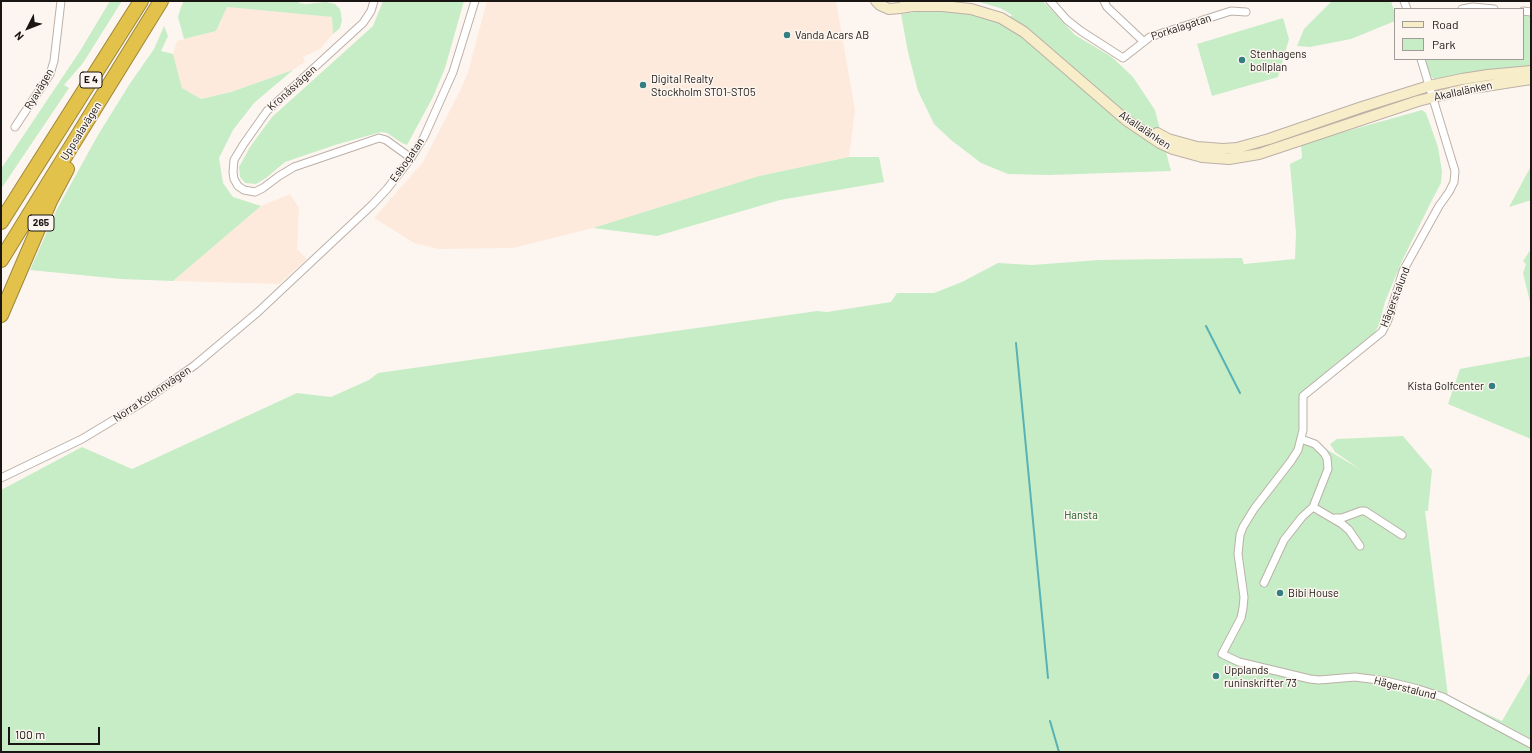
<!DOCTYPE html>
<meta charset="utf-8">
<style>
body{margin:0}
#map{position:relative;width:1532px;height:753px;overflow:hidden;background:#fdf6f0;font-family:Barlow,sans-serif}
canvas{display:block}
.frame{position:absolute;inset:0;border:2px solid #1a1613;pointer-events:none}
.legend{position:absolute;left:1394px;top:8px;width:130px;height:52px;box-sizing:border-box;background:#fdf6f0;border:1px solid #a29c98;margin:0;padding:5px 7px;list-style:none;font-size:12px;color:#1a1613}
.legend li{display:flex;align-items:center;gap:8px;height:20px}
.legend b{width:20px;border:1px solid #a29c98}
.north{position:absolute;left:8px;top:8px;width:40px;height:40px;-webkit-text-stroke:3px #fdf6f0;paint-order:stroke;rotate:228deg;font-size:11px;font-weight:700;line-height:16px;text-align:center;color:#1a1613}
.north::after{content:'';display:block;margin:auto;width:14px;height:18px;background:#1a1613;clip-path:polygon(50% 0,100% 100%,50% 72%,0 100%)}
.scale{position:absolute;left:8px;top:727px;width:92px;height:18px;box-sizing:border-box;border:2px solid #1a1613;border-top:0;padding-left:5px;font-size:12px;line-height:14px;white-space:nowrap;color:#1a1613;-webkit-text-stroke:3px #fdf6f0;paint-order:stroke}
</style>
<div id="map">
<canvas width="1532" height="753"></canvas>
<div class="frame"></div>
<ul class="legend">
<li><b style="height:5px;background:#f7edc9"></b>Road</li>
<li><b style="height:11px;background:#c6edc6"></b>Park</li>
</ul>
<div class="north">N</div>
<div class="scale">100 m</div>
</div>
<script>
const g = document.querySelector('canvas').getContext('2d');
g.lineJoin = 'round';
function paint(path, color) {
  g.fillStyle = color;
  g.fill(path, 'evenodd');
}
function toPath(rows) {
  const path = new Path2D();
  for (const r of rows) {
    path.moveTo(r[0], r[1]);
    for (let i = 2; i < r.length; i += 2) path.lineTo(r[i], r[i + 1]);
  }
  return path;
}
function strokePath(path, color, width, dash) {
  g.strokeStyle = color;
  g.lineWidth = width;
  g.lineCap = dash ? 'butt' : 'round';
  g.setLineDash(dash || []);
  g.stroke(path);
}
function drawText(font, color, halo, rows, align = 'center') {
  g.font = font + ' Barlow,sans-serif';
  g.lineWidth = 3;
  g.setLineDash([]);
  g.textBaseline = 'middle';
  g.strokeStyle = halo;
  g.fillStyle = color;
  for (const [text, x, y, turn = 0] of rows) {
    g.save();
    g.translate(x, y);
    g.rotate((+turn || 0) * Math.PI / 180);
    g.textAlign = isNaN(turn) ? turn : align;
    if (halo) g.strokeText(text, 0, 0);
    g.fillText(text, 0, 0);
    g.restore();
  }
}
const built = toPath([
 [487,1,836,1,855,110,849,157,759,176,593,228,513,248,439,249,414,243,374,218,423,162,460,91,468,72],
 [227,7,332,17,333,34,320,49,303,57,305,62,293,70,231,92,201,99,182,88,173,54,177,41,216,31],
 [290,194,299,208,297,249,307,259,279,284,173,281,261,206]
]);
const green = toPath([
 [110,1,122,1,83,63,64,85,69,88,1,189,1,169,80,51],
 [184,1,299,1,299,3,306,4,326,2,335,4,340,9,342,20,340,28,333,34,332,17,227,7,216,31,184,39,178,17,181,7],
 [383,1,464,1,445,68,433,97,407,145,402,143,387,133,381,132,335,145,285,162,266,178,256,184,245,183,240,177,239,167,250,147,272,117,373,26],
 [976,1,1043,1,1075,35,1112,57,1133,77,1155,110,1171,171,1049,175,1008,174,981,163,951,140,934,124,918,91,908,52,901,14,929,10,963,12,984,17,1004,25,1012,15,1000,8],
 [1332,1,1391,1,1395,14,1395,21,1351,39,1310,47,1297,46,1304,29],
 [1523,14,1531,15,1531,66,1490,70,1434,79,1428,74,1424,59,1523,59],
 [1283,18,1289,39,1278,77,1212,96,1197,44],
 [164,26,168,36,161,51,173,54,182,88,201,99,231,92,293,70,254,103,233,130,219,158,223,183,233,197,261,206,173,281,121,279,30,270,57,209,77,173,98,135,129,85,154,49],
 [1422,110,1426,113,1438,147,1442,171,1441,183,1431,202,1402,261,1385,302,1379,325,1374,334,1359,347,1339,361,1303,392,1307,412,1306,437,1361,470,1335,452,1330,444,1337,439,1403,436,1432,470,1428,511,1425,511,1448,696,1502,721,1531,671,1531,752,1,752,1,490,82,447,132,469,297,393,331,397,369,380,378,373,817,311,827,312,891,302,897,293,934,293,962,282,998,263,1032,265,1099,260,1242,258,1244,264,1295,259,1296,233,1290,164,1302,158,1301,144],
 [849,157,879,157,884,182,780,200,657,236,593,228,759,176],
 [1531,166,1531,201,1528,201,1509,207],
 [1531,249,1531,306,1523,273,1526,264,1523,261],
 [1531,356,1531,439,1448,404,1460,369]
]);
const stream = toPath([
 [1206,326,1240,393],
 [1016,343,1048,678],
 [1050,721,1059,752]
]);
const minor = toPath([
 [374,1,371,11,363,23,267,111,243,145,234,160,233,172,234,179,238,186,244,190,255,192,263,188,279,176,294,167,379,138,386,140,411,158],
 [1050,1,1067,20,1081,31,1123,58,1150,37,1231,11,1246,12],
 [1104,1,1107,7,1143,41],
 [1404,1,1407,9],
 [1462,9,1473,7,1494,9],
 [1523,11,1531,12],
 [1421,59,1455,171,1454,182,1449,192,1439,206,1403,271,1388,320,1382,332,1303,396,1303,430,1298,450,1291,461,1254,509,1243,527,1240,535,1238,554,1244,597,1243,608,1241,618,1222,654,1239,662,1310,679,1319,680,1355,677,1386,681,1418,689,1443,697,1531,744],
 [15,127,50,74,54,61,61,1],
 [1,478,82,439,140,404,195,365,258,312,372,205,387,189,411,158,424,137,453,72,475,1],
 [1313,507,1342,524,1349,530,1360,546],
 [1335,518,1342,518,1361,511,1365,511,1402,535],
 [1264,583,1284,540,1302,517,1313,507,1328,469,1327,458,1324,453,1315,444,1301,439]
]);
const secondary = toPath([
 [876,1,880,5,889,9,900,8,905,6],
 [900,8,913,6,942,6,971,9,1001,18,1024,32,1126,120,1160,143,1173,149,1202,157,1229,159,1259,154,1418,101,1466,89,1531,79],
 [1157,133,1168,139,1197,147,1223,149,1237,148,1269,139,1362,107,1429,86,1462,79,1488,75,1531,71]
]);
const motorway = toPath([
 [1,222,141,1],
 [1,260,161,1],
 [1,315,50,201,67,169]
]);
const markers = [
 [787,35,4,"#347d81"],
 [1242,60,4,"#347d81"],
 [643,85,4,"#347d81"],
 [1492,386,4,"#347d81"],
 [1280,593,4,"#347d81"],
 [1216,676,4,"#347d81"]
];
const shields = [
 [91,80,22],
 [41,223,26]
];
const shieldNames = [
 ["E 4",91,80],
 ["265",41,223]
];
const streetNames = [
 ["Porkalagatan",1181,27,-18],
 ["Kronåsvägen",292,88,-42],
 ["Ryavägen",39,89,-59],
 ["Akallalänken",1463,91,-12],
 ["Akallalänken",1145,130,34],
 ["Uppsalavägen",81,131,-58],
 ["Esbogatan",407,160,-55],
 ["Hägerstalund",1395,297,-69],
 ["Norra Kolonnvägen",152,394,-34],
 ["Hägerstalund",1405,688,14]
];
const poiNames = [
 ["Vanda Acars AB",795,35],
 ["Stenhagens",1250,54],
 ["bollplan",1250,67],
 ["Digital Realty",651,79],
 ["Stockholm STO1-STO5",651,92],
 ["Kista Golfcenter",1484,386,"right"],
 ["Bibi House",1288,593],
 ["Upplands",1224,670],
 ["runinskrifter 73",1224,683]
];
const parkNames = [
 ["Hansta",1081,515]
];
paint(built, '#fdeadc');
paint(green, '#c6edc6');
strokePath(stream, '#58b1b4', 2);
strokePath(minor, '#bcb0a7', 9);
strokePath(secondary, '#bcb0a7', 12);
strokePath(motorway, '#9d8638', 16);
strokePath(minor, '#fff', 7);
strokePath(secondary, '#f7edc9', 10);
strokePath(motorway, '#e3c24c', 14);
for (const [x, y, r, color] of markers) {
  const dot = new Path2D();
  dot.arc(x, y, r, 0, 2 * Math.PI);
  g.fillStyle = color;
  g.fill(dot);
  strokePath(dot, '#fdf6f0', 1.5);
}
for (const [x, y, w] of shields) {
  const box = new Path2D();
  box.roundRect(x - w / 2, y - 8, w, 16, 3);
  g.fillStyle = '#fdf6f0';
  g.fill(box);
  strokePath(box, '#1a1613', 1);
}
drawText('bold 10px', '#1a1613', null, shieldNames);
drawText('11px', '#1a1613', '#fdf6f0', streetNames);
drawText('11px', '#1a1613', '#fdf6f0', poiNames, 'left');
drawText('11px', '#11571a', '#fdf6f0', parkNames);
</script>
